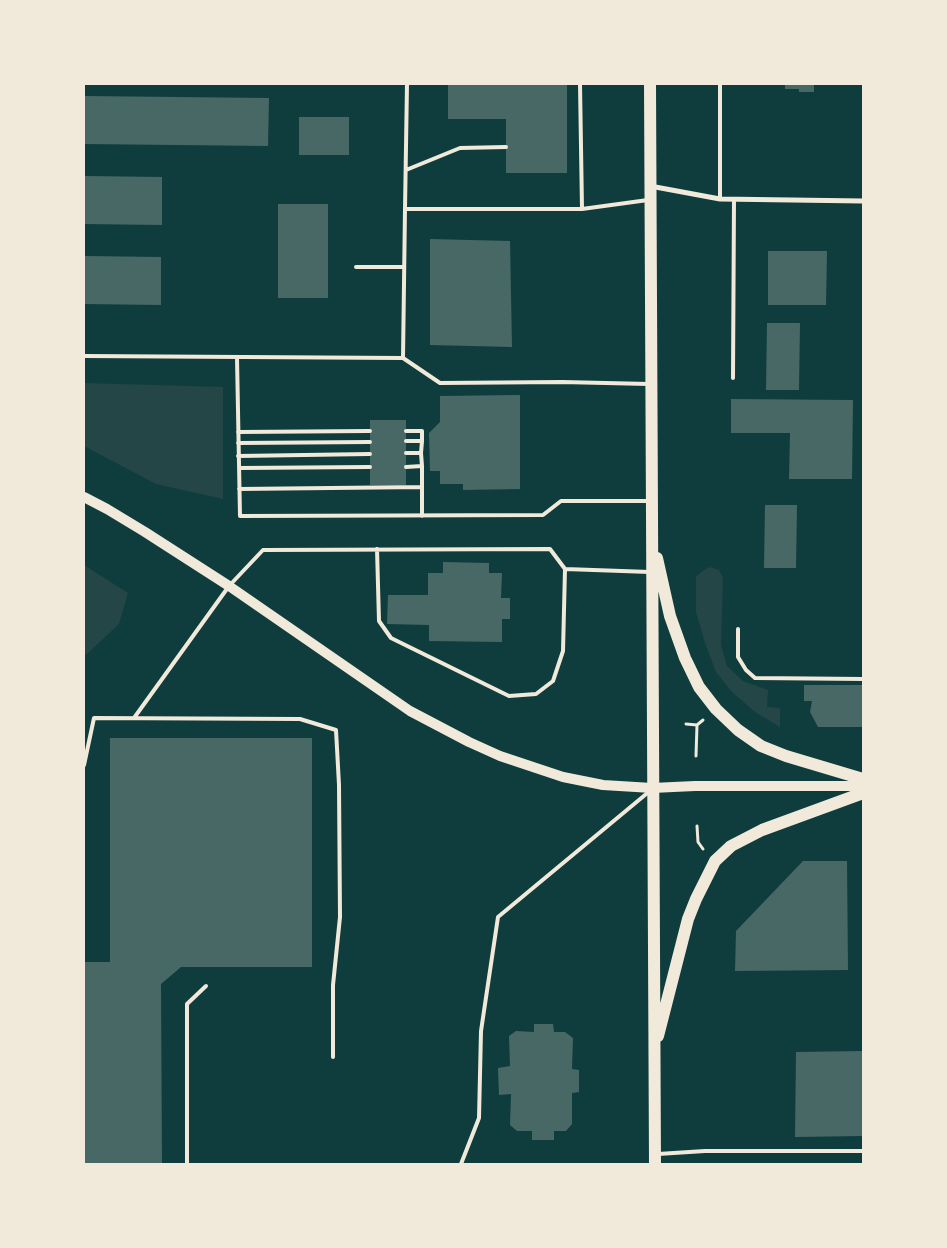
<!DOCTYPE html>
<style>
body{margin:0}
#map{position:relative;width:947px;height:1248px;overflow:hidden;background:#0f3d3e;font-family:"Fira Sans Condensed",sans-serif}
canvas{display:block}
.frame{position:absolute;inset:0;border:85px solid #f1e9da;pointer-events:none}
</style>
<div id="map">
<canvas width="947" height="1248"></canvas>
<div class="frame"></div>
</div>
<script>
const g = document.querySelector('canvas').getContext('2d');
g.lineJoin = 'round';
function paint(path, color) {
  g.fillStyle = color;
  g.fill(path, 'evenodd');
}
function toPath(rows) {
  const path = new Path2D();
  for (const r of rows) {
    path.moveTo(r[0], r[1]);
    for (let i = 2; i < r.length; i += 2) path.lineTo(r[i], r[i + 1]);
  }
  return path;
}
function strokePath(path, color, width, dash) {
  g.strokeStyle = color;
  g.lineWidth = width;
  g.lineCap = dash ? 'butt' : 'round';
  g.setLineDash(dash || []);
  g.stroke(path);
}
const green = toPath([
 [84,383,223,387,223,499,156,484,84,446],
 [84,565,128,593,119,624,87,654,84,654],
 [709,567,719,570,723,578,721,645,727,666,743,681,768,690,767,707,780,708,780,727,755,712,732,692,716,672,705,643,696,612,696,577,700,573]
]);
const building = toPath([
 [448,84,567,84,567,173,506,173,506,119,448,119],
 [785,84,814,84,814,92,799,92,799,89,785,89],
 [84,96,269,98,268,146,84,144],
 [299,117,349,117,349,155,299,155],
 [84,176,162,177,162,225,84,224],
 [278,204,328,204,328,298,278,298],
 [430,239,510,241,512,347,430,345],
 [768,251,827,251,826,305,768,305],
 [84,256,161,257,161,305,84,304],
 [767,323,800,323,799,390,766,390],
 [520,395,520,489,463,490,463,484,440,484,440,471,430,471,429,433,440,422,440,396],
 [731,399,853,400,852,479,789,479,790,433,731,433],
 [370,420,406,420,406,485,370,485],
 [765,505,797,505,796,568,764,568],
 [443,562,489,563,489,573,502,573,501,598,510,598,510,619,502,619,502,642,429,641,429,625,387,624,388,595,428,595,428,573,443,573],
 [804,685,863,685,863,727,818,727,810,712,812,701,804,701],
 [110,738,312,738,312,967,181,967,161,984,162,1164,84,1164,84,962,110,962],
 [803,861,847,861,848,970,735,971,736,931],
 [534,1024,553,1024,554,1032,565,1032,573,1038,572,1069,579,1070,579,1092,572,1093,572,1124,566,1131,554,1131,554,1140,532,1140,532,1131,517,1131,510,1125,511,1094,499,1095,498,1068,510,1066,509,1036,516,1031,534,1032],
 [863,1051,863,1136,795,1137,796,1052]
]);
const path = toPath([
 [686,724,697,725],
 [696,756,697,725,703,720],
 [697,826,698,842,703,849]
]);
const service = toPath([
 [580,84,582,209],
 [406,170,460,148,506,147],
 [720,199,720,84],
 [405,209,407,84],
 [356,267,404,267],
 [84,356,403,358,440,383,562,382,649,384],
 [237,358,240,516,543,515,561,501,649,501],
 [403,358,405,209,582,209,648,200],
 [733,378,734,199],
 [406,431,422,431,422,441],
 [238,432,370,431],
 [406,441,422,441,421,453],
 [238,443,370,442],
 [406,453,421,453,422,466],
 [238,456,370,454],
 [406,467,422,466,422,487],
 [239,468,370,467],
 [239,489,422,487,422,516],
 [377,549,379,621,391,638,509,696,536,694,553,681,563,651,565,569],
 [738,629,738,657,746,670,755,678,863,679],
 [134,718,229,586,263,550,550,549,565,569,650,572],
 [84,765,94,718,300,719,336,730,339,785,340,917,333,985,333,1057],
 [658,1154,705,1151,863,1151],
 [187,1164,187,1004,206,986],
 [461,1164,479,1118,481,1031,498,917,651,790]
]);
const minor = toPath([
 [650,186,720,199,863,201]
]);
const secondary = toPath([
 [84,497,107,509,145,532,229,586,410,711,469,742,500,756,563,777,603,785,652,788,695,786,863,786]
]);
const primary = toPath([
 [650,84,655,1164],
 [657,558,670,616,685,658,699,687,716,709,738,730,761,746,786,756,863,779],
 [658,1036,688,919,696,899,715,861,731,846,762,830,863,793]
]);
paint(green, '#244646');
paint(building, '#486865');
strokePath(path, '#f1e9da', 3);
strokePath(service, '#f1e9da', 4);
strokePath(minor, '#f1e9da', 5);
strokePath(secondary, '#f1e9da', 10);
strokePath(primary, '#f1e9da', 12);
</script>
